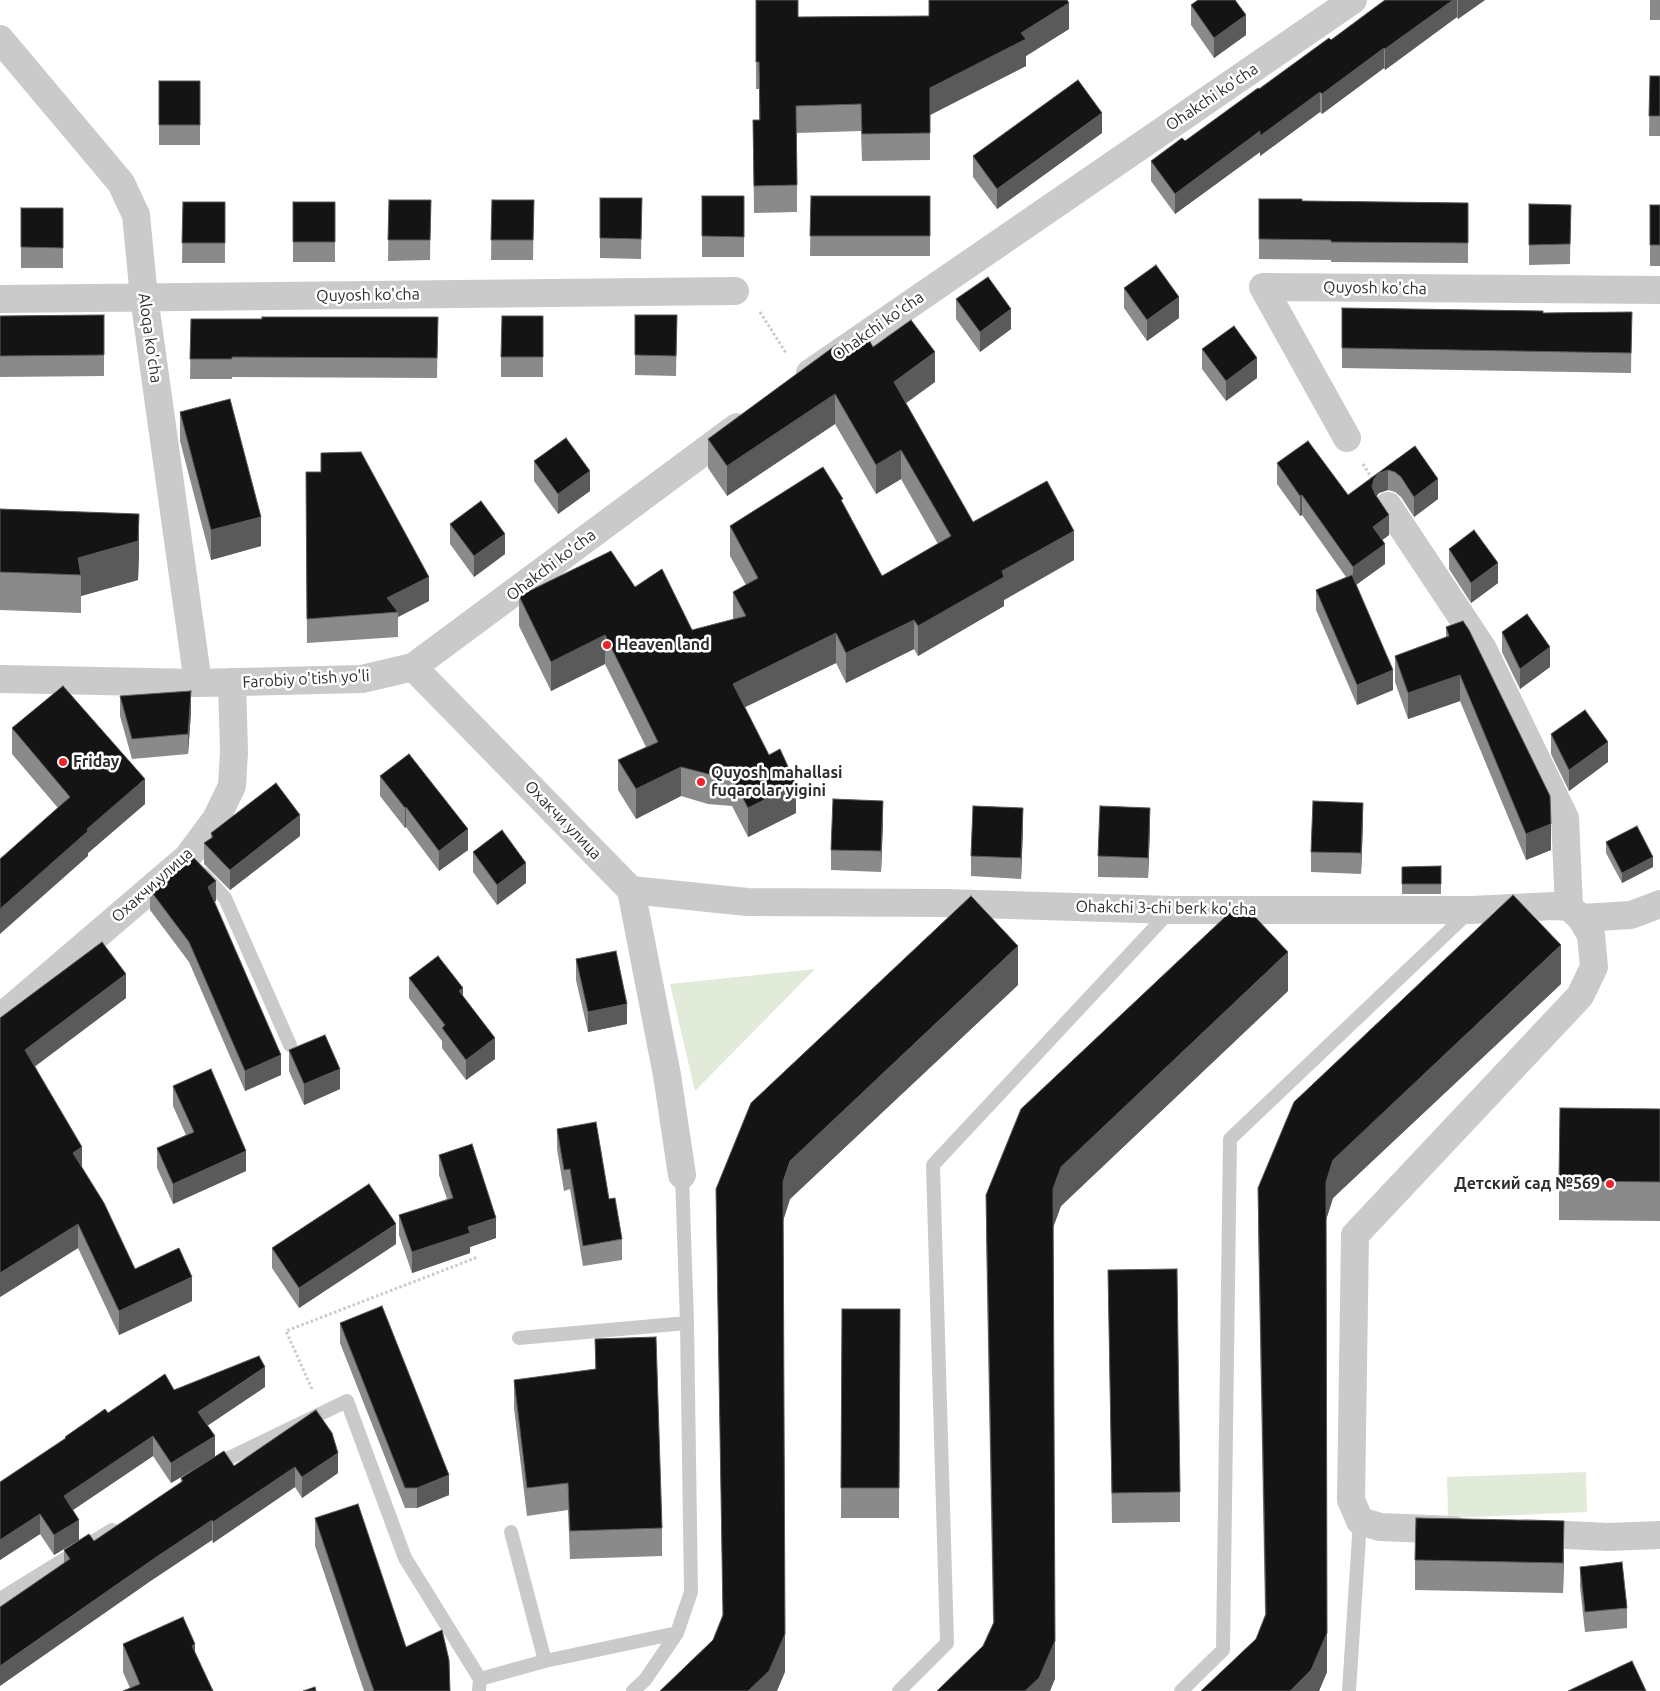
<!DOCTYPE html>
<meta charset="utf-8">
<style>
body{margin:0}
canvas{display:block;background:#fff}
</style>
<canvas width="1660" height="1691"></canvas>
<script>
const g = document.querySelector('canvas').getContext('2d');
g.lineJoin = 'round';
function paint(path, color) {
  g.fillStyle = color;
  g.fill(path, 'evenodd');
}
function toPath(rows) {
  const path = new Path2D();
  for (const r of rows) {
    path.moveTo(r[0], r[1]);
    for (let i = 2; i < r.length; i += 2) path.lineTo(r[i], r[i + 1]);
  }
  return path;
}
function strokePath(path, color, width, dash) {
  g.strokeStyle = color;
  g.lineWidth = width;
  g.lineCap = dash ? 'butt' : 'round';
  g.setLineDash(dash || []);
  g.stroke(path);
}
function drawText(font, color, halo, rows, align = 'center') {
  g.font = font + ' Ubuntu,sans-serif';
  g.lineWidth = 5;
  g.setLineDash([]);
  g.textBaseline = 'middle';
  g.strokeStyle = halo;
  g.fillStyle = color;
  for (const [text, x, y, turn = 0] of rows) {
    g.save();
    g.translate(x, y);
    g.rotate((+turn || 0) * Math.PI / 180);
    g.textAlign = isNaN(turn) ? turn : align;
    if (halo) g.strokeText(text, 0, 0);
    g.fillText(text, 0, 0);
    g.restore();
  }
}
const green = toPath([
 [815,969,695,1091,670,984],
 [1586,1472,1587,1512,1448,1518,1447,1477]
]);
const path = toPath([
 [760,312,786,353],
 [1363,464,1373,480],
 [312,1389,286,1331,478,1257]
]);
const service = toPath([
 [203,874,225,898,290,1045],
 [519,1338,687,1323],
 [213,1467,229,1458,347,1401,405,1558,480,1679,479,1691],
 [511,1532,545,1661],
 [0,1599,112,1530],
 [480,1679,545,1661,677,1633],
 [633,1691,645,1680,677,1633,691,1592,687,1323,682,1175],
 [899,1691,947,1643,933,1165,1171,910],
 [1181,1691,1223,1650,1230,1139,1470,911],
 [1349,1691,1360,1521]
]);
const minor = toPath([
 [0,39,121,183,136,215,144,297,198,683],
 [0,299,735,291],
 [810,373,1353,0],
 [1347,438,1263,287,1660,290],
 [1388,506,1483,649,1565,818,1569,907],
 [413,667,631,890,747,902,945,903,1172,910,1471,910,1554,906,1569,907,1581,918,1591,935,1594,967,1580,996,1355,1235,1351,1500,1360,1521,1380,1527,1454,1530],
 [0,679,198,683,362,679,413,667,737,427],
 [631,890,667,1075,682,1175],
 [1581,918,1631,915,1660,904],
 [0,1018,187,858,216,819,232,786,234,752,232,682],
 [1526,1533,1608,1537,1660,1535]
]);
const wall = toPath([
 [756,0,798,17,1069,29,1026,56,1026,66,930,115,930,160,862,161,861,131,797,133,797,212,754,213,753,120,759,120,759,89,756,89],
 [1385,0,1485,0,1458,19,1457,17,1385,70,1384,68,1322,114,1320,112,1260,156,1260,152,1175,214,1151,181,1151,161,1185,141,1331,40],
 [1650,0,1660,0,1660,20,1650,20],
 [1191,5,1246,35,1214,58,1191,25],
 [1650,76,1660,76,1660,136,1649,136],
 [200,81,200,145,159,145,159,125],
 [1102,133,997,209,973,177,973,156],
 [702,196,744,196,744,257,702,257],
 [811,196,930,196,930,256,810,256],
 [600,198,642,198,641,259,600,258],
 [1259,199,1302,201,1468,203,1468,263,1331,262,1331,260,1259,259],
 [389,200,431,200,430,260,388,261],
 [492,200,534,200,533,260,491,260],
 [183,202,225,202,225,263,182,263],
 [293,202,335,202,335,262,293,262],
 [1529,204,1571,205,1570,264,1529,265],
 [1650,205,1660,205,1660,266,1650,266],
 [21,208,63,208,63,268,21,268],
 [1124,288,1179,318,1147,341,1124,308],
 [956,299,1011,329,980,352,956,319],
 [1342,308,1543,313,1632,312,1631,373,1342,368],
 [104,315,104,376,0,377,0,316],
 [635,315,677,315,676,376,635,375],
 [543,316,543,377,501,377,501,357],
 [438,317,437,378,232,377,232,379,190,379,191,319,262,319],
 [873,347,935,382,905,403,973,522,1074,560,1004,600,1004,606,918,656,914,649,846,683,836,663,745,707,796,813,748,837,732,806,708,804,681,796,636,819,618,790,618,760,646,747,605,664,551,691,519,626,519,596,635,587,692,630,733,619,733,592,746,585,730,556,730,526,843,503,882,576,938,544,901,479,876,494,835,424,727,496,708,468,708,439,842,355],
 [1202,349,1257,378,1226,401,1202,369],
 [180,412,261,546,211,560,180,441],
 [1415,446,1438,499,1414,517,1401,497,1395,492,1388,490,1379,493,1376,496,1389,535,1382,540,1385,564,1356,585,1393,690,1357,705,1316,610,1316,590,1346,577,1302,515,1300,516,1277,484,1277,463,1348,495],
 [534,461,590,491,558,514,534,481],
 [306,472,429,601,398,617,398,637,307,643],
 [0,509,139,553,138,580,81,596,81,613,0,610],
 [450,524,505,554,474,577,450,544],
 [1449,549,1498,583,1471,603,1449,569],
 [1446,627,1551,850,1526,860,1460,701,1408,719,1395,682,1395,656,1446,637],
 [1502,632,1550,667,1520,689,1502,652],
 [120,696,191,712,188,754,132,759,120,716],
 [12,728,145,804,88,853,88,856,58,808,12,754],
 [1551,734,1608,762,1569,791,1551,754],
 [380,776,468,850,439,871,406,827,405,828,380,796],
 [883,821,881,872,831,870,831,850],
 [1363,823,1361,874,1311,872,1311,852],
 [1023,828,1021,879,971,876,971,856],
 [1150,828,1148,878,1098,877,1098,856],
 [211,833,300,836,230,890,204,864,204,843,211,839],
 [1606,842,1653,867,1622,883,1606,853],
 [473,852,526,883,497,905,473,872],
 [1441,866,1441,894,1402,894,1402,867],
 [150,890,216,901,214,902,281,1075,245,1091,189,962,150,910],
 [576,959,627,1024,588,1032,576,980],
 [409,978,463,996,495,1059,466,1080,442,1048,442,1041,409,998],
 [1561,984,1333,1198,1326,1220,1327,1672,1319,1691,1201,1691,1256,1639,1265,1615,1258,1227,1258,1188],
 [1018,985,790,1199,783,1221,785,1672,713,1640,723,1616,716,1189],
 [1288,991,1061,1206,1053,1227,1055,1679,993,1623,986,1234,986,1195],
 [126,998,35,1066,82,1168,135,1269,192,1301,119,1335,78,1248,0,1297,0,1018],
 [289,1050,340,1089,304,1105,289,1071],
 [173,1086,246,1171,173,1204,157,1168,157,1148,186,1135,173,1106],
 [1660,1109,1660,1221,1559,1220,1559,1181],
 [557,1129,622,1239,622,1260,583,1266,570,1189,564,1191,557,1149],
 [439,1155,496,1238,470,1247,470,1253,412,1273,399,1235,399,1215,447,1199,439,1175],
 [396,1244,299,1308,272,1268,272,1248],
 [1108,1270,1180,1492,1180,1522,1112,1523],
 [842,1309,900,1309,899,1518,841,1518],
 [340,1323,449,1495,417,1508,405,1508,340,1343],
 [595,1339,662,1528,662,1556,570,1559,568,1510,527,1516,514,1408,514,1380,595,1370],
 [265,1387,207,1426,215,1457,171,1483,153,1456,73,1510,79,1540,54,1555,40,1534,0,1560,65,1439,65,1437,108,1413,174,1390],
 [316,1410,338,1473,302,1498,295,1487,213,1543,212,1540,155,1578,64,1563,64,1550,94,1541,181,1483,181,1478,234,1466],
 [315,1518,406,1647,450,1691,364,1691,315,1546],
 [1564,1551,1563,1593,1415,1590,1415,1560],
 [1580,1567,1627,1608,1627,1628,1585,1632,1580,1587],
 [123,1644,195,1653,213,1691,130,1688,123,1672]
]);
const shadedWall = toPath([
 [1453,0,1457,0,1457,17,1385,70,1385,49],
 [1458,0,1485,0,1458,19],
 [1069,3,1069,29,1026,56,1026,66,930,115,930,88],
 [1246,15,1246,35,1214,58,1214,38],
 [1384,48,1384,68,1322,114,1322,94],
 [1320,92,1320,112,1260,156,1260,152,1175,214,1175,194,1260,131],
 [1102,113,1102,133,997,209,997,189],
 [1179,297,1179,318,1147,341,1147,320],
 [1011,309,1011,329,980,352,980,332],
 [935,352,935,382,894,412,894,382],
 [1257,358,1257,378,1226,401,1226,381],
 [835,394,835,424,727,496,727,466],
 [901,450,901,479,876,494,876,465],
 [1388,470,1388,490,1379,493,1374,500,1372,487,1374,479,1379,473],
 [590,471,590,491,558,514,558,494],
 [1438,479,1438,499,1414,517,1414,497],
 [1302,495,1302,515,1300,516,1300,496],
 [139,514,139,553,138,580,81,596,81,575,78,558],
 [1389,515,1389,535,1373,547,1373,527],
 [261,517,261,546,211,560,211,530],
 [1074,531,1074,560,1004,600,1004,606,918,656,918,626,1002,571],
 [505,534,505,554,474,577,474,556],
 [1385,544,1385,564,1353,587,1353,567],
 [1498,563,1498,583,1471,603,1471,583],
 [429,577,429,601,398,617,398,612,387,598],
 [914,620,914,649,846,683,846,653],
 [836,633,836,663,733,713,733,684],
 [605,635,605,664,551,691,551,662],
 [1550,647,1550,667,1520,689,1520,669],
 [1393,670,1393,690,1357,705,1357,685],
 [1460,675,1460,701,1408,719,1408,693],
 [191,691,191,712,188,754,188,734],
 [1608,742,1608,762,1569,791,1569,770],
 [681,767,681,796,636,819,636,789],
 [145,779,145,804,88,853,88,856,0,934,0,909,87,829],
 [796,784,796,813,748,837,748,808],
 [883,801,883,821,881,872,881,851],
 [1363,803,1363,823,1361,874,1361,853],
 [406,807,406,827,405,828,405,808],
 [1023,808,1023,828,1021,879,1021,858],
 [1150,808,1150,828,1148,878,1148,858],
 [300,815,300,836,230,890,230,870],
 [1551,824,1551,850,1526,860,1526,834],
 [468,829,468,850,439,871,439,851],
 [1653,857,1653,867,1622,883,1622,873],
 [526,863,526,883,497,905,497,885],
 [216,881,216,901,208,907,208,887],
 [1561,945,1561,984,1333,1198,1326,1220,1326,1182,1333,1160],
 [1018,946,1018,985,790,1199,783,1221,783,1182,790,1161],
 [1288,952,1288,991,1061,1206,1053,1228,1053,1189,1061,1167],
 [126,974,126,998,25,1074,25,1050],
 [463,988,463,1009,459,991],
 [627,1004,627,1024,588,1032,588,1012],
 [495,1038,495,1059,466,1080,466,1060],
 [281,1055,281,1075,245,1091,245,1071],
 [340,1069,340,1089,304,1105,304,1084],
 [82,1147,82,1171,73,1153],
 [246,1151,246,1171,173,1204,173,1184],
 [496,1218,496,1238,470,1247,470,1253,412,1273,412,1252,468,1227],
 [78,1224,78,1248,0,1297,0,1273],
 [396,1224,396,1244,299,1308,299,1288],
 [192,1277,192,1301,119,1335,119,1311],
 [265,1367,265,1387,198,1432,198,1412],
 [153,1436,153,1456,64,1516,64,1496],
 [215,1436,215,1457,171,1483,171,1463],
 [338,1453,338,1473,302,1498,302,1477],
 [295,1467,295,1487,213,1543,213,1522],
 [449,1475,449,1495,417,1508,417,1488],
 [40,1514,40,1534,0,1560,0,1540],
 [79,1520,79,1540,54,1555,54,1535],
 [212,1520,212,1540,155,1578,0,1686,0,1666,155,1558],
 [1564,1521,1564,1551,1563,1593,1563,1563],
 [1327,1633,1327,1672,1319,1691,1290,1691],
 [785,1634,785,1672,777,1691,748,1691],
 [1055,1641,1055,1679,1050,1691,1025,1691],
 [195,1644,195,1672,192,1646]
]);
const building = toPath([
 [756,0,798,0,798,17,929,16,929,0,1067,0,1069,3,1021,33,1026,39,930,88,930,133,862,134,861,104,796,106,797,185,754,186,753,120,760,120,759,62,756,62,756,0],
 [1198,0,1235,0,1246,15,1214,38,1191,5,1198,0],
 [1385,0,1453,0,1385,49,1384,48,1322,94,1320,92,1260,136,1260,131,1175,194,1151,161,1182,138,1185,141,1258,88,1259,89,1329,38,1331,40,1385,0],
 [1650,76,1660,76,1660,116,1649,116,1650,76],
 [1078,80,1102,113,997,189,973,156,1078,80],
 [159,81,200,81,200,125,159,125,159,81],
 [702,196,744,196,744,237,702,236,702,196],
 [811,196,930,196,930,236,810,236,811,196],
 [600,198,642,198,641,239,600,238,600,198],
 [1259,199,1302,199,1302,201,1468,203,1468,243,1331,242,1331,240,1259,239,1259,199],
 [389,200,431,200,430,240,388,240,389,200],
 [492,200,534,200,533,240,491,240,492,200],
 [183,202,225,202,225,243,182,243,183,202],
 [293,202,335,202,335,242,293,242,293,202],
 [1529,204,1571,205,1570,244,1529,245,1529,204],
 [1650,205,1660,205,1660,245,1650,245,1650,205],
 [21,208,63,208,63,248,21,247,21,208],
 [1156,265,1179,297,1147,320,1124,288,1156,265],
 [988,277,1011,309,980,332,956,299,988,277],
 [1342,308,1543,311,1543,313,1632,312,1631,353,1342,348,1342,308],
 [104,315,104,355,0,356,0,316,104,315],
 [635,315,677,315,676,356,635,355,635,315],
 [502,316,543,316,543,357,501,357,502,316],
 [262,317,438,317,437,358,232,357,232,359,190,359,191,319,262,319,262,317],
 [911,320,935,352,894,382,973,522,1047,481,1074,531,1002,571,1004,577,918,626,914,620,846,653,836,633,733,684,769,755,780,749,796,784,748,808,732,777,708,774,681,767,636,789,618,760,658,742,605,635,551,662,519,596,611,551,635,587,662,569,692,630,746,616,733,592,758,578,730,526,823,467,843,499,841,500,882,576,951,536,901,450,876,465,835,394,727,466,708,439,836,345,842,355,869,340,873,347,911,320],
 [1234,326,1257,358,1226,381,1202,349,1234,326],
 [230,399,261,517,211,530,180,412,230,399],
 [566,438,590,471,558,494,534,461,566,438],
 [1308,441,1348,495,1415,446,1438,479,1414,497,1401,477,1395,472,1388,470,1379,473,1374,479,1372,487,1375,494,1389,515,1373,527,1385,544,1353,567,1302,495,1300,496,1277,463,1308,441],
 [361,452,429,577,387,598,398,612,307,619,306,472,321,472,321,453,361,452],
 [481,501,505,534,474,556,450,524,481,501],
 [0,509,139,514,138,541,78,558,81,575,0,572,0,509],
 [1474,530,1498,563,1471,583,1449,549,1474,530],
 [1352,575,1393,670,1357,685,1316,590,1352,575],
 [1527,614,1550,647,1520,669,1502,632,1527,614],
 [1463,621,1469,630,1550,796,1551,824,1526,834,1460,675,1408,693,1395,656,1449,636,1446,627,1463,621],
 [63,686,145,779,87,829,88,831,0,909,0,859,70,797,12,728,63,686],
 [191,691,188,734,132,739,120,696,191,691],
 [1585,710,1608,742,1569,770,1551,734,1585,710],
 [409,754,468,829,439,851,406,807,405,808,380,776,409,754],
 [276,783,300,815,230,870,204,843,213,837,211,833,276,783],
 [833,799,883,801,881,851,831,850,833,799],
 [1313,801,1363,803,1361,853,1311,852,1313,801],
 [973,806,1023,808,1021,858,971,856,973,806],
 [1100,806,1150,808,1148,858,1098,856,1100,806],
 [1637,826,1653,857,1622,873,1606,842,1637,826],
 [502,830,526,863,497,885,473,852,502,830],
 [191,855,216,881,208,887,281,1055,245,1071,189,942,150,890,191,855],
 [1441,866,1441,884,1402,884,1402,867,1441,866],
 [1513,895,1561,945,1333,1160,1326,1182,1327,1633,1311,1670,1290,1691,1201,1691,1256,1639,1266,1614,1258,1188,1294,1102,1513,895],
 [971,896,1018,946,790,1161,783,1182,785,1634,769,1671,748,1691,660,1691,713,1640,723,1615,716,1189,751,1103,971,896],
 [1241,902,1288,952,1061,1167,1053,1189,1055,1641,1039,1678,1025,1691,937,1691,983,1646,994,1622,986,1195,1021,1109,1241,902],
 [102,942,126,974,25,1050,82,1147,73,1153,104,1203,135,1269,179,1248,192,1277,119,1311,78,1224,0,1273,0,1018,102,942],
 [616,951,627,1004,588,1012,576,959,616,951],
 [438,956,463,988,459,991,495,1038,466,1060,442,1028,445,1025,409,978,438,956],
 [325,1035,340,1069,304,1084,289,1050,325,1035],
 [211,1069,246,1151,173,1184,157,1148,194,1132,173,1086,211,1069],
 [1560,1108,1660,1109,1660,1182,1559,1181,1560,1108],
 [596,1122,609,1199,615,1198,622,1239,583,1246,570,1169,564,1170,557,1129,596,1122],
 [472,1144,496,1218,468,1227,470,1233,412,1252,399,1215,453,1198,439,1155,472,1144],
 [369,1184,396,1224,299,1288,272,1248,369,1184],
 [1177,1269,1180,1492,1112,1493,1108,1270,1177,1269],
 [382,1306,449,1475,417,1488,405,1488,340,1323,382,1306],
 [842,1309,900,1309,899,1488,841,1488,842,1309],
 [656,1337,662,1528,570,1531,568,1483,527,1488,514,1380,596,1369,595,1339,656,1337],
 [259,1356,265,1367,198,1412,215,1436,171,1463,153,1436,64,1496,79,1520,54,1535,40,1514,0,1540,0,1482,66,1438,65,1437,105,1409,108,1413,165,1374,174,1390,259,1356],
 [316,1410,332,1433,338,1453,302,1477,295,1467,213,1522,212,1520,155,1558,0,1666,0,1607,70,1559,64,1550,89,1534,94,1541,183,1481,181,1478,224,1451,234,1466,316,1410],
 [358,1504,406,1647,442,1630,449,1660,450,1691,374,1691,359,1649,315,1518,358,1504],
 [1416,1518,1564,1521,1563,1563,1415,1560,1416,1518],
 [1622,1562,1627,1608,1585,1612,1580,1567,1622,1562],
 [183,1617,195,1644,192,1646,213,1691,123,1691,140,1684,123,1644,183,1617],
 [1632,1661,1646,1691,1568,1691,1632,1661],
 [315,1687,316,1691,303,1691,315,1687]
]);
const markers = [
 [607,645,5,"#ee242a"],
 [63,762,5,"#ee242a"],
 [701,782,5,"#ee242a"],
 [1610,1184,5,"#ee242a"]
];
const streetNames = [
 ["Ohakchi ko'cha",1212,97,-34],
 ["Quyosh ko'cha",1375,288,1],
 ["Quyosh ko'cha",368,295,-1],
 ["Ohakchi ko'cha",878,326,-35],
 ["Aloqa ko'cha",150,338,82],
 ["Ohakchi ko'cha",551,565,-37],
 ["Farobiy o'tish yo'li",306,679,-3],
 ["Охакчи улица",563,820,46],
 ["Охакчи улица",152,885,-42],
 ["Ohakchi 3-chi berk ko'cha",1166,908,1]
];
const poiNames = [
 ["Heaven land",617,645],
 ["Friday",73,762],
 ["Quyosh mahallasi",711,773],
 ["fuqarolar yigini",711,791],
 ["Детский сад №569",1600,1184,"right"]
];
paint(green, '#e2ebd9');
strokePath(path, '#cacaca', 3, [2.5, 2.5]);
strokePath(service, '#cacaca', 14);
strokePath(minor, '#cacaca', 28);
paint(wall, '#8a8a8a');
paint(shadedWall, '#5a5a5a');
paint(building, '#141414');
strokePath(building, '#5a5a5a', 1);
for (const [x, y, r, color] of markers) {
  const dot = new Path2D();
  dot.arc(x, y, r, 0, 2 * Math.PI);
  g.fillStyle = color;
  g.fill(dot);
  strokePath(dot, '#fff', 2);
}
drawText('16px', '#2d2d2d', '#fff', streetNames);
drawText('bold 16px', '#2d2d2d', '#fff', poiNames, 'left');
</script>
